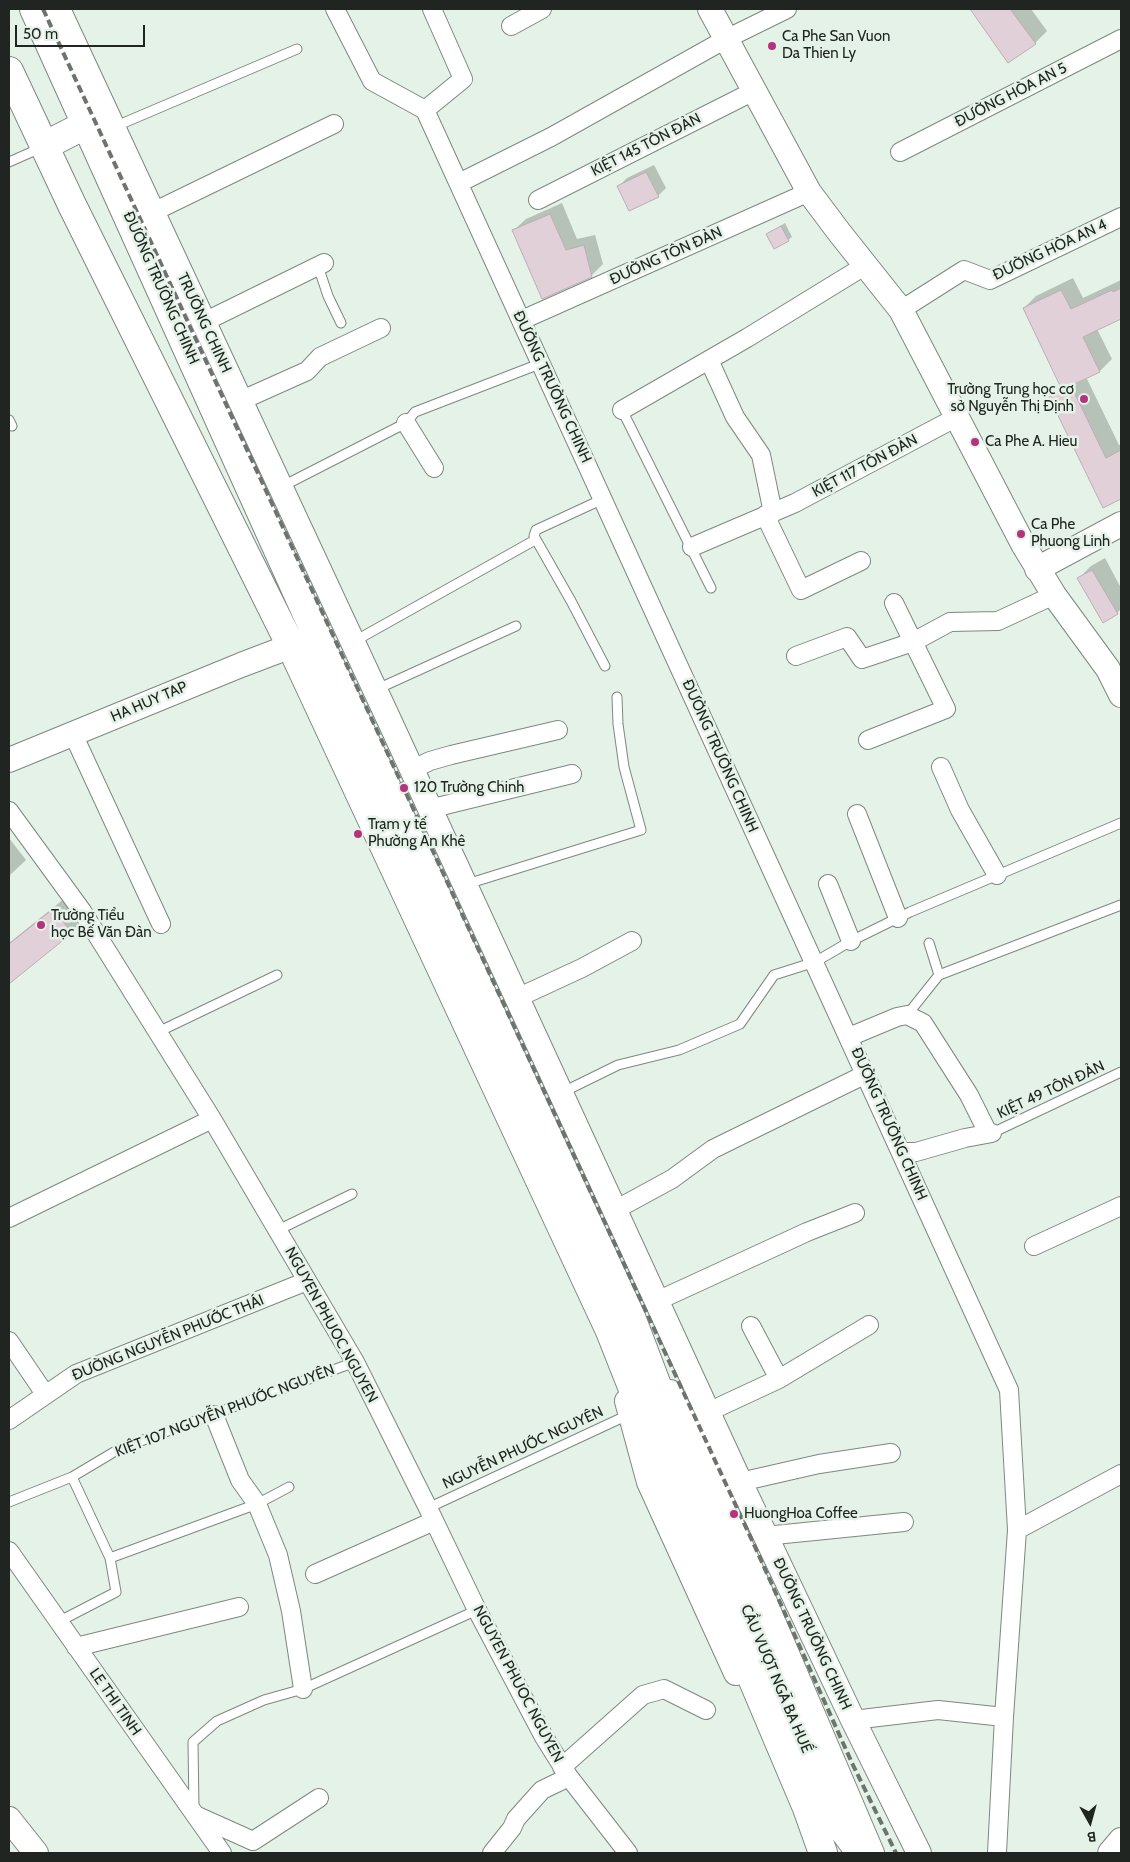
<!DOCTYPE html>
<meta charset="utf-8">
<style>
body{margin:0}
#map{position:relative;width:1130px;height:1862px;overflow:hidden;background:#e4f2e7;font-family:Cabin,sans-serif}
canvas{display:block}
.frame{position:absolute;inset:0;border:10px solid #202521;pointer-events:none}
.north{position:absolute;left:1065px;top:1797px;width:50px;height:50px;-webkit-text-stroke:4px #e4f2e7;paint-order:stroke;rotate:173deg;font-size:14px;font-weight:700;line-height:20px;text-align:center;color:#202521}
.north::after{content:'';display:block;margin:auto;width:18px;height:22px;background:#202521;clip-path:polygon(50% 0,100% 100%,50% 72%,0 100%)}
.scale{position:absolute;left:15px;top:25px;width:130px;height:22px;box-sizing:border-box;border:2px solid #202521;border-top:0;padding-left:6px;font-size:15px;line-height:18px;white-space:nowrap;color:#202521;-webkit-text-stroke:4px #e4f2e7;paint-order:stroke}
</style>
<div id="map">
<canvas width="1130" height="1862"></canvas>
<div class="frame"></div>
<div class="north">B</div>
<div class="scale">50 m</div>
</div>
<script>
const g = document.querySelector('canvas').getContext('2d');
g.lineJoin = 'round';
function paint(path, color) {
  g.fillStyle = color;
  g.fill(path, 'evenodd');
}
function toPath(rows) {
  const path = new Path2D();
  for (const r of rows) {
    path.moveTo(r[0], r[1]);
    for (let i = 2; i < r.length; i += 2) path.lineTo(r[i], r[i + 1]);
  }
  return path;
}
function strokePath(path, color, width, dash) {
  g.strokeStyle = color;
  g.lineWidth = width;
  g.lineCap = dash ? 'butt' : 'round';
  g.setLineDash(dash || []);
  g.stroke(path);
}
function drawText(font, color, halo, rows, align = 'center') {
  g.font = font + ' Cabin,sans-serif';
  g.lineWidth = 5;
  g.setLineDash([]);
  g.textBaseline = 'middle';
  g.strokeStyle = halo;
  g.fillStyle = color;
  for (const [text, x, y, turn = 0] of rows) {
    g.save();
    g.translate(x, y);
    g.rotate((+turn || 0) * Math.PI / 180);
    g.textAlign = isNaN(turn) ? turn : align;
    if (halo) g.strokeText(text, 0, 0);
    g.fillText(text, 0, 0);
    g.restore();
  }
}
const shadow = toPath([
 [971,9,1031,9,1047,31,1035,43,1008,61],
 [654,165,666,188,658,196,619,186,627,178],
 [562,203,577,239,595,235,603,264,591,276,514,230,526,219],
 [785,223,792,237,788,240,768,234],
 [1073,278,1083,298,1121,280,1121,318,1097,329,1112,359,1100,371,1086,377,1119,445,1121,445,1121,497,1103,506,1050,397,1062,386,1024,308,1036,296],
 [1105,558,1121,588,1121,609,1117,613,1079,578,1091,566],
 [9,838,26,860,9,876],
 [65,898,83,920,71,932,9,982,9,943]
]);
const building = toPath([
 [970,9,1010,9,1036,44,1008,63,970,9],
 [646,172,659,197,629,211,617,186,646,172],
 [550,214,566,250,584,245,592,277,542,299,512,230,550,214],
 [781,226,789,241,774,249,766,234,781,226],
 [1121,288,1121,319,1083,337,1100,372,1062,390,1023,308,1061,290,1071,309,1112,290,1113,292,1121,288],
 [1071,386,1106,458,1121,450,1121,499,1103,508,1049,397,1071,386],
 [1092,570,1118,614,1103,623,1077,578,1092,570],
 [53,909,72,933,9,984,9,944,53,909]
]);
const lane = toPath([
 [114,127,297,49],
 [9,162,43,147],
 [318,266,328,296,341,323],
 [622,410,711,588],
 [9,420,12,426],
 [281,487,406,423,415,412,542,363],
 [603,499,536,530,534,536,571,601,605,666],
 [353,642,535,540],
 [375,690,516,626],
 [467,884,641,830,624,767,618,724,617,697],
 [929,943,939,975],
 [907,1015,939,975,1121,905],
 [158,1032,277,975],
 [561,1093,618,1065,679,1050,740,1024,774,975,815,962,851,941,910,912,1121,823],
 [992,1133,1121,1072],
 [278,1230,352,1194],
 [9,1502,72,1477],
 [428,1508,630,1414],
 [110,1558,72,1477,119,1449,355,1362],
 [58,1622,116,1592,110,1558,257,1504,289,1487],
 [194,1810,193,1742,217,1721,264,1700,303,1689,477,1610]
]);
const street = toPath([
 [335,9,372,81,425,110],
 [432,9,463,79,425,110,1009,1390,1017,1530,1004,1717,997,1853],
 [511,26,542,9],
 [900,152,1121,39],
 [459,183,551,137,726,39,787,9],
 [538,200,754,91],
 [153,212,334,124],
 [901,310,964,270,990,280,1121,217],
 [522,320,809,192],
 [204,322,324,263],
 [709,360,735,417,761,455,773,513],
 [240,401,307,371,320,357,381,328],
 [622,410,747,338,866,265],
 [406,423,434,468],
 [765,515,801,590,861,561],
 [692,547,795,503,957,417],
 [796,656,847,637,862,659,913,642,950,622,998,621,1054,595],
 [73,734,161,924],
 [868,740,946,709,894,603],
 [941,767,960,810,997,875],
 [411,770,430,761,451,755,558,730],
 [429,809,572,774],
 [9,811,82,911,212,1119,355,1362,428,1508,477,1610,544,1737,569,1777,628,1853],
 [857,814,898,918],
 [828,884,851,941],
 [517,998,582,968,632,941],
 [849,1037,897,1017,907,1015,923,1023,969,1095,988,1133],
 [902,1152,916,1152,965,1138,992,1133],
 [615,1210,672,1179,713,1149,866,1074],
 [9,1218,212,1119],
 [1034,1246,1121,1206],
 [657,1301,807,1232,855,1213],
 [751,1326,779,1379],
 [9,1341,45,1394],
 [708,1412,779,1379,869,1325],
 [214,1415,240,1480,257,1504,278,1555,291,1611,303,1689],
 [9,1420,76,1374,307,1281],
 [740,1482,819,1464,891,1453],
 [1017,1530,1121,1474],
 [765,1536,904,1522],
 [9,1551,222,1853],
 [315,1574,434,1521],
 [76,1647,239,1607],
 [853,1720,938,1710,1004,1717],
 [562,1767,643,1695,664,1689,706,1710],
 [195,1815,253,1841,319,1798],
 [492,1853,512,1828,516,1819,542,1790,569,1777]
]);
const secondary = toPath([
 [58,9,390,722,740,1482,853,1720,919,1853],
 [710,9,809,192,839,232,901,310,1023,544,1054,595,1108,669,1121,695],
 [1037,569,1121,524],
 [9,760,241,665,291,646],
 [670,1392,701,1452,872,1853],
 [627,1401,649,1482,736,1673],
 [9,1819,36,1853],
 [1110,1853,1121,1840]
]);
const highway = toPath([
 [34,9,315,632,631,1317,700,1499,826,1797,842,1828,861,1853],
 [9,71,72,205,291,646,610,1331,680,1508,807,1808,823,1853],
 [44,146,87,124]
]);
const rail = toPath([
 [43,9,756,1549,852,1763,896,1853]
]);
const markers = [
 [772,46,5,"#b4337e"],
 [1084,399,5,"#b4337e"],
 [975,442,5,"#b4337e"],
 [1021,534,5,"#b4337e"],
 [404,788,5,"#b4337e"],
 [358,834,5,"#b4337e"],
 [41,925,5,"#b4337e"],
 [734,1514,5,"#b4337e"]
];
const poiNames = [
 ["Ca Phe San Vuon",782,37],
 ["Da Thien Ly",782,54],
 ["Trường Trung học cơ",1074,390,"right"],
 ["sở Nguyễn Thị Định",1074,407,"right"],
 ["Ca Phe A. Hieu",985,442],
 ["Ca Phe",1031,525],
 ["Phuong Linh",1031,542],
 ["120 Trường Chinh",414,788],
 ["Trạm y tế",368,825],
 ["Phường An Khê",368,842],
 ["Trường Tiểu",51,916],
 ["học Bế Văn Đàn",51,933],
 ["HuongHoa Coffee",744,1514]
];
const streetNames = [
 ["ĐƯỜNG HÒA AN 5",1011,95,-27],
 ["KIỆT 145 TÔN ĐẢN",646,145,-27],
 ["ĐƯỜNG HÒA AN 4",1050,250,-25],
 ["ĐƯỜNG TÔN ĐẢN",666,256,-24],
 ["ĐƯỜNG TRƯỜNG CHINH",161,288,66],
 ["TRƯỜNG CHINH",204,323,65],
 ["ĐƯỜNG TRƯỜNG CHINH",552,387,65],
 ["KIỆT 117 TÔN ĐẢN",865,466,-28],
 ["HA HUY TAP",149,702,-23],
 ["ĐƯỜNG TRƯỜNG CHINH",720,756,66],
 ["KIỆT 49 TÔN ĐẢN",1051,1090,-25],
 ["ĐƯỜNG TRƯỜNG CHINH",889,1124,66],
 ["NGUYEN PHUOC NGUYEN",331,1325,61],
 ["ĐƯỜNG NGUYỄN PHƯỚC THÁI",168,1338,-22],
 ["KIỆT 107 NGUYỄN PHƯỚC NGUYÊN",225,1411,-21],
 ["NGUYỄN PHƯỚC NGUYÊN",523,1448,-25],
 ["ĐƯỜNG TRƯỜNG CHINH",812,1634,65],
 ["CẦU VƯỢT NGÃ BA HUẾ",776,1679,67],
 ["NGUYEN PHUOC NGUYEN",518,1684,62],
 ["LE THI TINH",115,1702,55]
];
paint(shadow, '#0003');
paint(building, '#e1d0d8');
strokePath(building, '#bdadb4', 1);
strokePath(lane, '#7c897f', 11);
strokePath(street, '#7c897f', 20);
strokePath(secondary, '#7c897f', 26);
strokePath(highway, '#7c897f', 30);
strokePath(lane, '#fff', 9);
strokePath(street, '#fff', 18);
strokePath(secondary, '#fff', 24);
strokePath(highway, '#fff', 28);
strokePath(rail, '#6c746d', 4, [8, 4]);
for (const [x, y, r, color] of markers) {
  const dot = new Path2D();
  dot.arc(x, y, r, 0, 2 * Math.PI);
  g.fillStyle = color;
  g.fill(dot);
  strokePath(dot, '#e4f2e7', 2);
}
drawText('15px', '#202521', '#e4f2e7', poiNames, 'left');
drawText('15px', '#202521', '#e4f2e7', streetNames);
</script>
